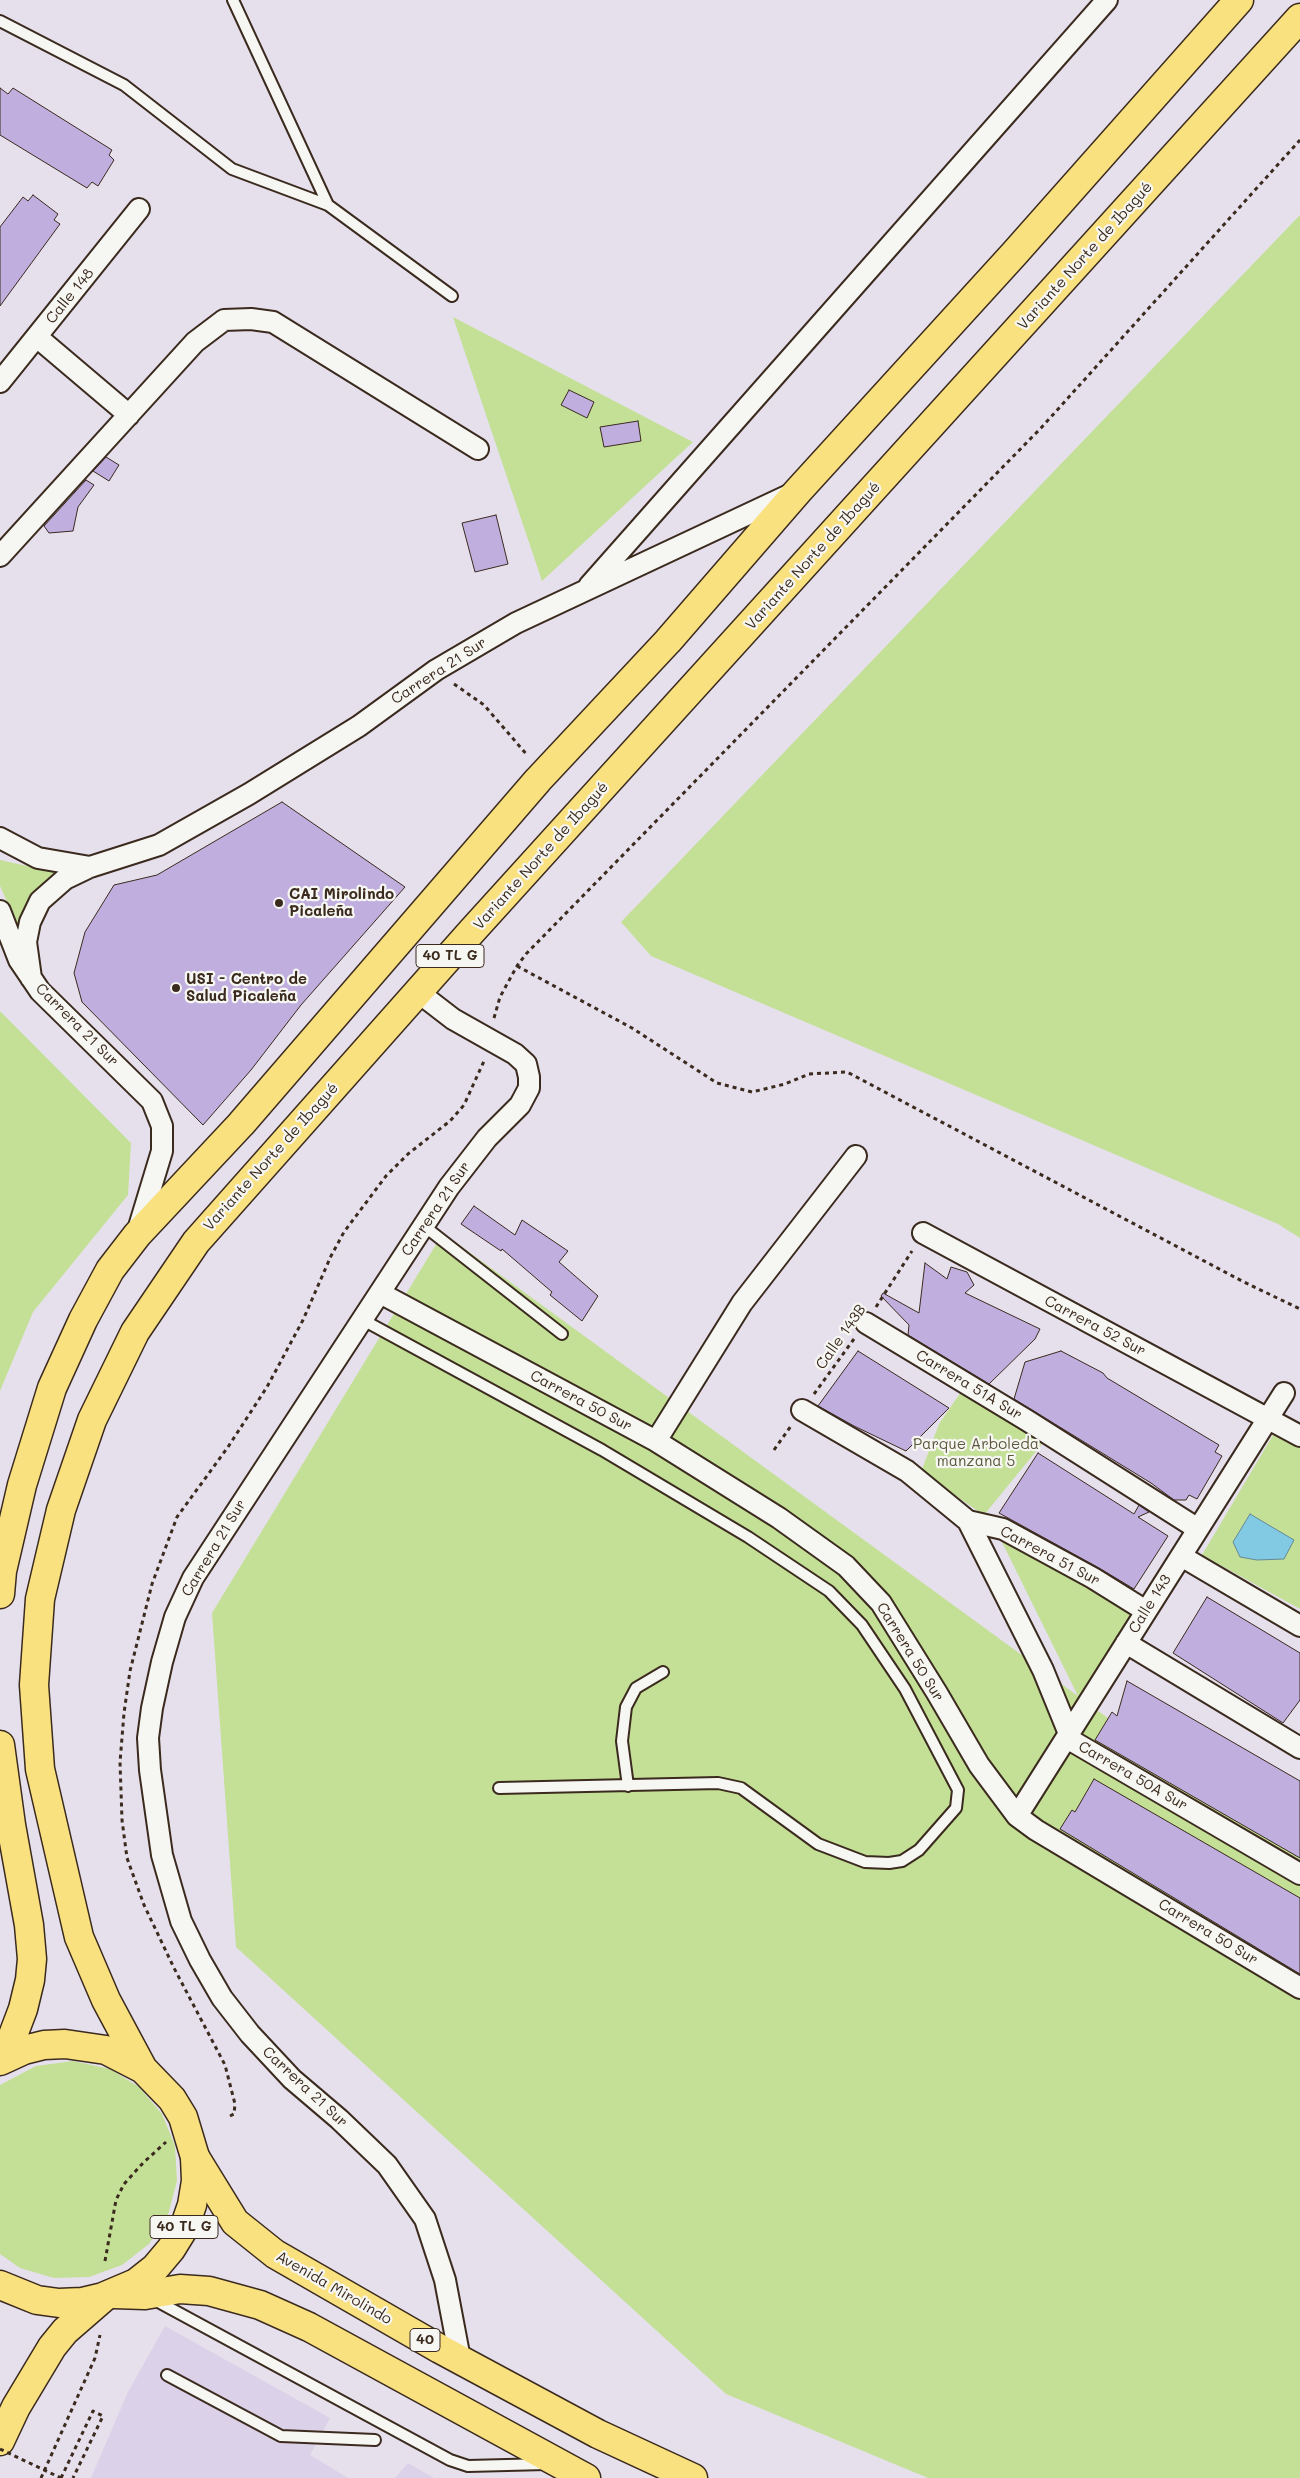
<!DOCTYPE html>
<meta charset="utf-8">
<style>
body{margin:0}
canvas{display:block;background:#e6e0ec}
</style>
<canvas width="1300" height="2478"></canvas>
<script>
const g = document.querySelector('canvas').getContext('2d');
g.lineJoin = 'round';
function paint(path, color) {
  g.fillStyle = color;
  g.fill(path, 'evenodd');
}
function toPath(rows) {
  const path = new Path2D();
  for (const r of rows) {
    path.moveTo(r[0], r[1]);
    for (let i = 2; i < r.length; i += 2) path.lineTo(r[i], r[i + 1]);
  }
  return path;
}
function strokePath(path, color, width, dash) {
  g.strokeStyle = color;
  g.lineWidth = width;
  g.lineCap = dash ? 'butt' : 'round';
  g.setLineDash(dash || []);
  g.stroke(path);
}
function drawText(font, color, halo, rows, align = 'center') {
  g.font = font + ' Mali,sans-serif';
  g.lineWidth = 4.5;
  g.setLineDash([]);
  g.textBaseline = 'middle';
  g.strokeStyle = halo;
  g.fillStyle = color;
  for (const [text, x, y, turn = 0] of rows) {
    g.save();
    g.translate(x, y);
    g.rotate((+turn || 0) * Math.PI / 180);
    g.textAlign = isNaN(turn) ? turn : align;
    if (halo) g.strokeText(text, 0, 0);
    g.fillText(text, 0, 0);
    g.restore();
  }
}
const built = toPath([
 [165,2326,330,2418,310,2455,348,2478,91,2478,127,2394],
 [408,2463,434,2478,395,2478]
]);
const green = toPath([
 [1300,215,1300,1238,1278,1224,651,956,621,922],
 [453,317,693,442,542,581],
 [0,860,59,873,30,902,18,926,0,886],
 [0,1011,131,1143,128,1195,33,1312,0,1391],
 [443,1233,1078,1696,997,1532,1140,1619,1090,1705,1300,1858,1300,2478,928,2478,726,2394,236,1947,212,1613],
 [961,1392,999,1412,1042,1444,984,1515,921,1472,939,1424],
 [1276,1430,1300,1448,1300,1609,1202,1555],
 [73,2061,110,2069,139,2087,162,2114,175,2146,177,2181,168,2215,149,2244,122,2265,89,2277,54,2278,20,2268,0,2254,0,2085,36,2066]
]);
const water = toPath([
 [1250,1514,1294,1540,1284,1559,1257,1560,1240,1557,1233,1542,1250,1514]
]);
const building = toPath([
 [0,88,8,94,13,88,112,150,109,155,114,160,98,186,92,182,87,188,0,135,0,88],
 [33,195,58,214,54,220,60,224,0,306,0,227,23,197,28,201,33,195],
 [569,390,594,402,587,418,561,405,569,390],
 [638,421,641,441,604,447,600,427,638,421],
 [106,457,119,465,109,481,93,471,106,457],
 [86,480,94,485,78,507,73,531,49,533,44,526,86,480],
 [496,515,508,564,475,572,462,523,496,515],
 [282,802,405,887,301,1005,251,1070,203,1125,82,1002,74,973,85,932,114,885,157,875,282,802],
 [474,1206,515,1235,522,1220,568,1251,559,1262,598,1296,582,1321,550,1295,552,1292,502,1249,501,1251,461,1224,474,1206],
 [925,1263,947,1279,951,1267,967,1272,974,1285,965,1293,1040,1329,1035,1339,989,1384,908,1335,909,1325,881,1296,883,1293,919,1313,925,1263],
 [858,1351,949,1408,906,1451,854,1426,818,1406,858,1351],
 [1061,1351,1103,1373,1107,1378,1219,1445,1215,1452,1222,1456,1197,1499,1189,1495,1186,1500,1174,1500,1151,1483,1014,1399,1025,1362,1061,1351],
 [1038,1453,1134,1514,1139,1505,1149,1512,1138,1517,1168,1536,1134,1589,1099,1568,999,1513,1038,1453],
 [1207,1597,1300,1653,1300,1700,1283,1723,1173,1653,1207,1597],
 [1127,1681,1300,1781,1300,1858,1095,1740,1112,1712,1117,1716,1127,1681],
 [1094,1779,1300,1898,1300,1974,1060,1829,1072,1810,1075,1812,1094,1779]
]);
const path = toPath([
 [454,684,484,705,528,756],
 [517,966,632,1028,717,1083,752,1092,785,1084,809,1074,847,1072,1242,1281,1300,1309],
 [494,1018,500,997,517,966,526,954,1041,428,1300,140],
 [876,1307,912,1251],
 [814,1394,854,1339],
 [774,1450,791,1426],
 [230,2116,234,2114,235,2104,225,2065,174,1968,144,1905,127,1858,122,1820,120,1762,124,1713,130,1671,152,1584,177,1517,228,1447,267,1387,303,1320,331,1256,344,1232,386,1176,408,1154,450,1121,464,1105,484,1061],
 [105,2261,116,2200,124,2184,143,2163,166,2142],
 [41,2478,95,2358,100,2335],
 [61,2478,93,2411,103,2416,73,2478]
]);
const lane = toPath([
 [233,0,328,205],
 [0,21,124,85,232,169,328,205,452,296],
 [424,1226,562,1334],
 [363,1320,602,1450,748,1537,829,1591,862,1625,905,1689,958,1790,956,1808,919,1850,902,1861,889,1863,865,1862,818,1844,741,1788,718,1783,499,1788],
 [628,1786,622,1741,626,1707,636,1688,663,1672],
 [153,2299,450,2460,468,2466,546,2464],
 [167,2375,281,2436,375,2440]
]);
const street = toPath([
 [37,337,129,415],
 [0,382,139,209],
 [0,556,195,342,224,320,251,319,273,322,478,449],
 [589,586,1107,0],
 [0,838,38,858,90,867],
 [0,911,19,960,40,991,152,1101,162,1126,162,1151,138,1230],
 [31,978,26,942,30,922,40,901,65,879,90,867,159,845,249,794,359,726,436,670,516,623,791,494],
 [418,992,453,1019,515,1054,526,1064,529,1077,529,1088,520,1105,487,1138,449,1187,193,1578,175,1617,162,1662,152,1708,148,1738,150,1770,162,1855,181,1921,200,1960,222,1998,250,2034,292,2079,339,2119,387,2165,425,2219,445,2280,460,2359],
 [923,1233,1300,1436],
 [380,1293,656,1441,779,1518,846,1566,881,1603,937,1693,979,1765,1017,1816,1036,1830,1300,1988],
 [866,1323,1028,1421,1198,1529],
 [802,1410,907,1471,968,1521,1003,1529,1093,1578,1146,1611],
 [656,1441,742,1303,856,1156],
 [968,1521,1043,1670,1072,1741,1300,1874],
 [1181,1556,1300,1626],
 [1126,1643,1300,1748],
 [1017,1816,1284,1393]
]);
const primary = toPath([
 [195,2157,235,2222,275,2254,440,2349,598,2434,693,2478],
 [114,2294,145,2295,180,2289,209,2291,260,2305,309,2327,586,2478]
]);
const highway = toPath([
 [0,1594,2,1571,22,1485,52,1388,83,1320,110,1270,137,1235,241,1124,538,780,668,641,798,491,1014,254,1239,0],
 [0,1745,11,1825,29,1925,32,1959,30,1980,23,2009,4,2059],
 [0,2061,24,2050,44,2045,65,2044,106,2050,143,2069,172,2099,183,2117,195,2157,196,2181,192,2205,184,2228,171,2249,155,2268,136,2283,103,2297,82,2302,59,2303,37,2300,0,2285],
 [143,2069,106,2000,79,1937,40,1769,34,1685,40,1599,61,1510,92,1420,135,1332,196,1242,472,931,1300,18],
 [0,2441,16,2407,52,2347,65,2331,103,2298]
]);
const pathBridge = toPath([
 [0,2449,61,2478]
]);
const markers = [
 [279,903,5,"#3b2a1e"],
 [176,988,5,"#3b2a1e"]
];
const shields = [
 [450,956,68],
 [184,2227,68],
 [425,2340,30]
];
const shieldNames = [
 ["40 TL G",450,956],
 ["40 TL G",184,2227],
 ["40",425,2340]
];
const streetNames = [
 ["Variante Norte de Ibagué",1085,256,-48],
 ["Calle 148",70,296,-51],
 ["Variante Norte de Ibagué",813,556,-48],
 ["Carrera 21 Sur",439,671,-33],
 ["Variante Norte de Ibagué",541,856,-48],
 ["Carrera 21 Sur",77,1025,45],
 ["Variante Norte de Ibagué",271,1157,-48],
 ["Carrera 21 Sur",436,1209,-56],
 ["Carrera 52 Sur",1095,1326,28],
 ["Calle 143B",841,1337,-55],
 ["Carrera 51A Sur",969,1385,31],
 ["Carrera 50 Sur",581,1401,28],
 ["Carrera 21 Sur",214,1548,-59],
 ["Carrera 51 Sur",1050,1556,28],
 ["Calle 143",1150,1604,-58],
 ["Carrera 50 Sur",910,1652,58],
 ["Carrera 50A Sur",1133,1776,30],
 ["Carrera 50 Sur",1208,1932,31],
 ["Carrera 21 Sur",305,2087,43],
 ["Avenida Mirolindo",334,2288,30]
];
const poiNames = [
 ["CAI Mirolindo",289,894],
 ["Picaleña",289,911],
 ["USI - Centro de",186,979],
 ["Salud Picaleña",186,996]
];
const parkNames = [
 ["Parque Arboleda",976,1444],
 ["manzana 5",976,1461]
];
paint(built, '#dbd1e8');
paint(green, '#c4e097');
paint(water, '#82c9e3');
strokePath(water, '#668994', 1);
paint(building, '#c0aede');
strokePath(building, '#3b2a1e', 1);
strokePath(lane, '#3b2a1e', 14);
strokePath(street, '#3b2a1e', 24);
strokePath(primary, '#3b2a1e', 31);
strokePath(highway, '#3b2a1e', 31);
strokePath(path, '#3b2a1e', 3, [4, 4]);
strokePath(lane, '#f6f6f2', 10);
strokePath(street, '#f6f6f2', 20);
strokePath(primary, '#fae180', 28);
strokePath(highway, '#fae180', 28);
strokePath(pathBridge, '#3b2a1e', 3, [4, 4]);
for (const [x, y, r, color] of markers) {
  const dot = new Path2D();
  dot.arc(x, y, r, 0, 2 * Math.PI);
  g.fillStyle = color;
  g.fill(dot);
  strokePath(dot, '#f6f6f2', 2);
}
for (const [x, y, w] of shields) {
  const box = new Path2D();
  box.roundRect(x - w / 2, y - 11.5, w, 23, 4);
  g.fillStyle = '#f6f6f2';
  g.fill(box);
  strokePath(box, '#3b2a1e', 1);
}
drawText('bold 14px', '#3b2a1e', null, shieldNames);
drawText('15px', '#3b2a1e', '#f6f6f2', streetNames);
drawText('bold 15px', '#3b2a1e', '#f6f6f2', poiNames, 'left');
drawText('15px', '#5d583c', '#f6f6f2', parkNames);
</script>
